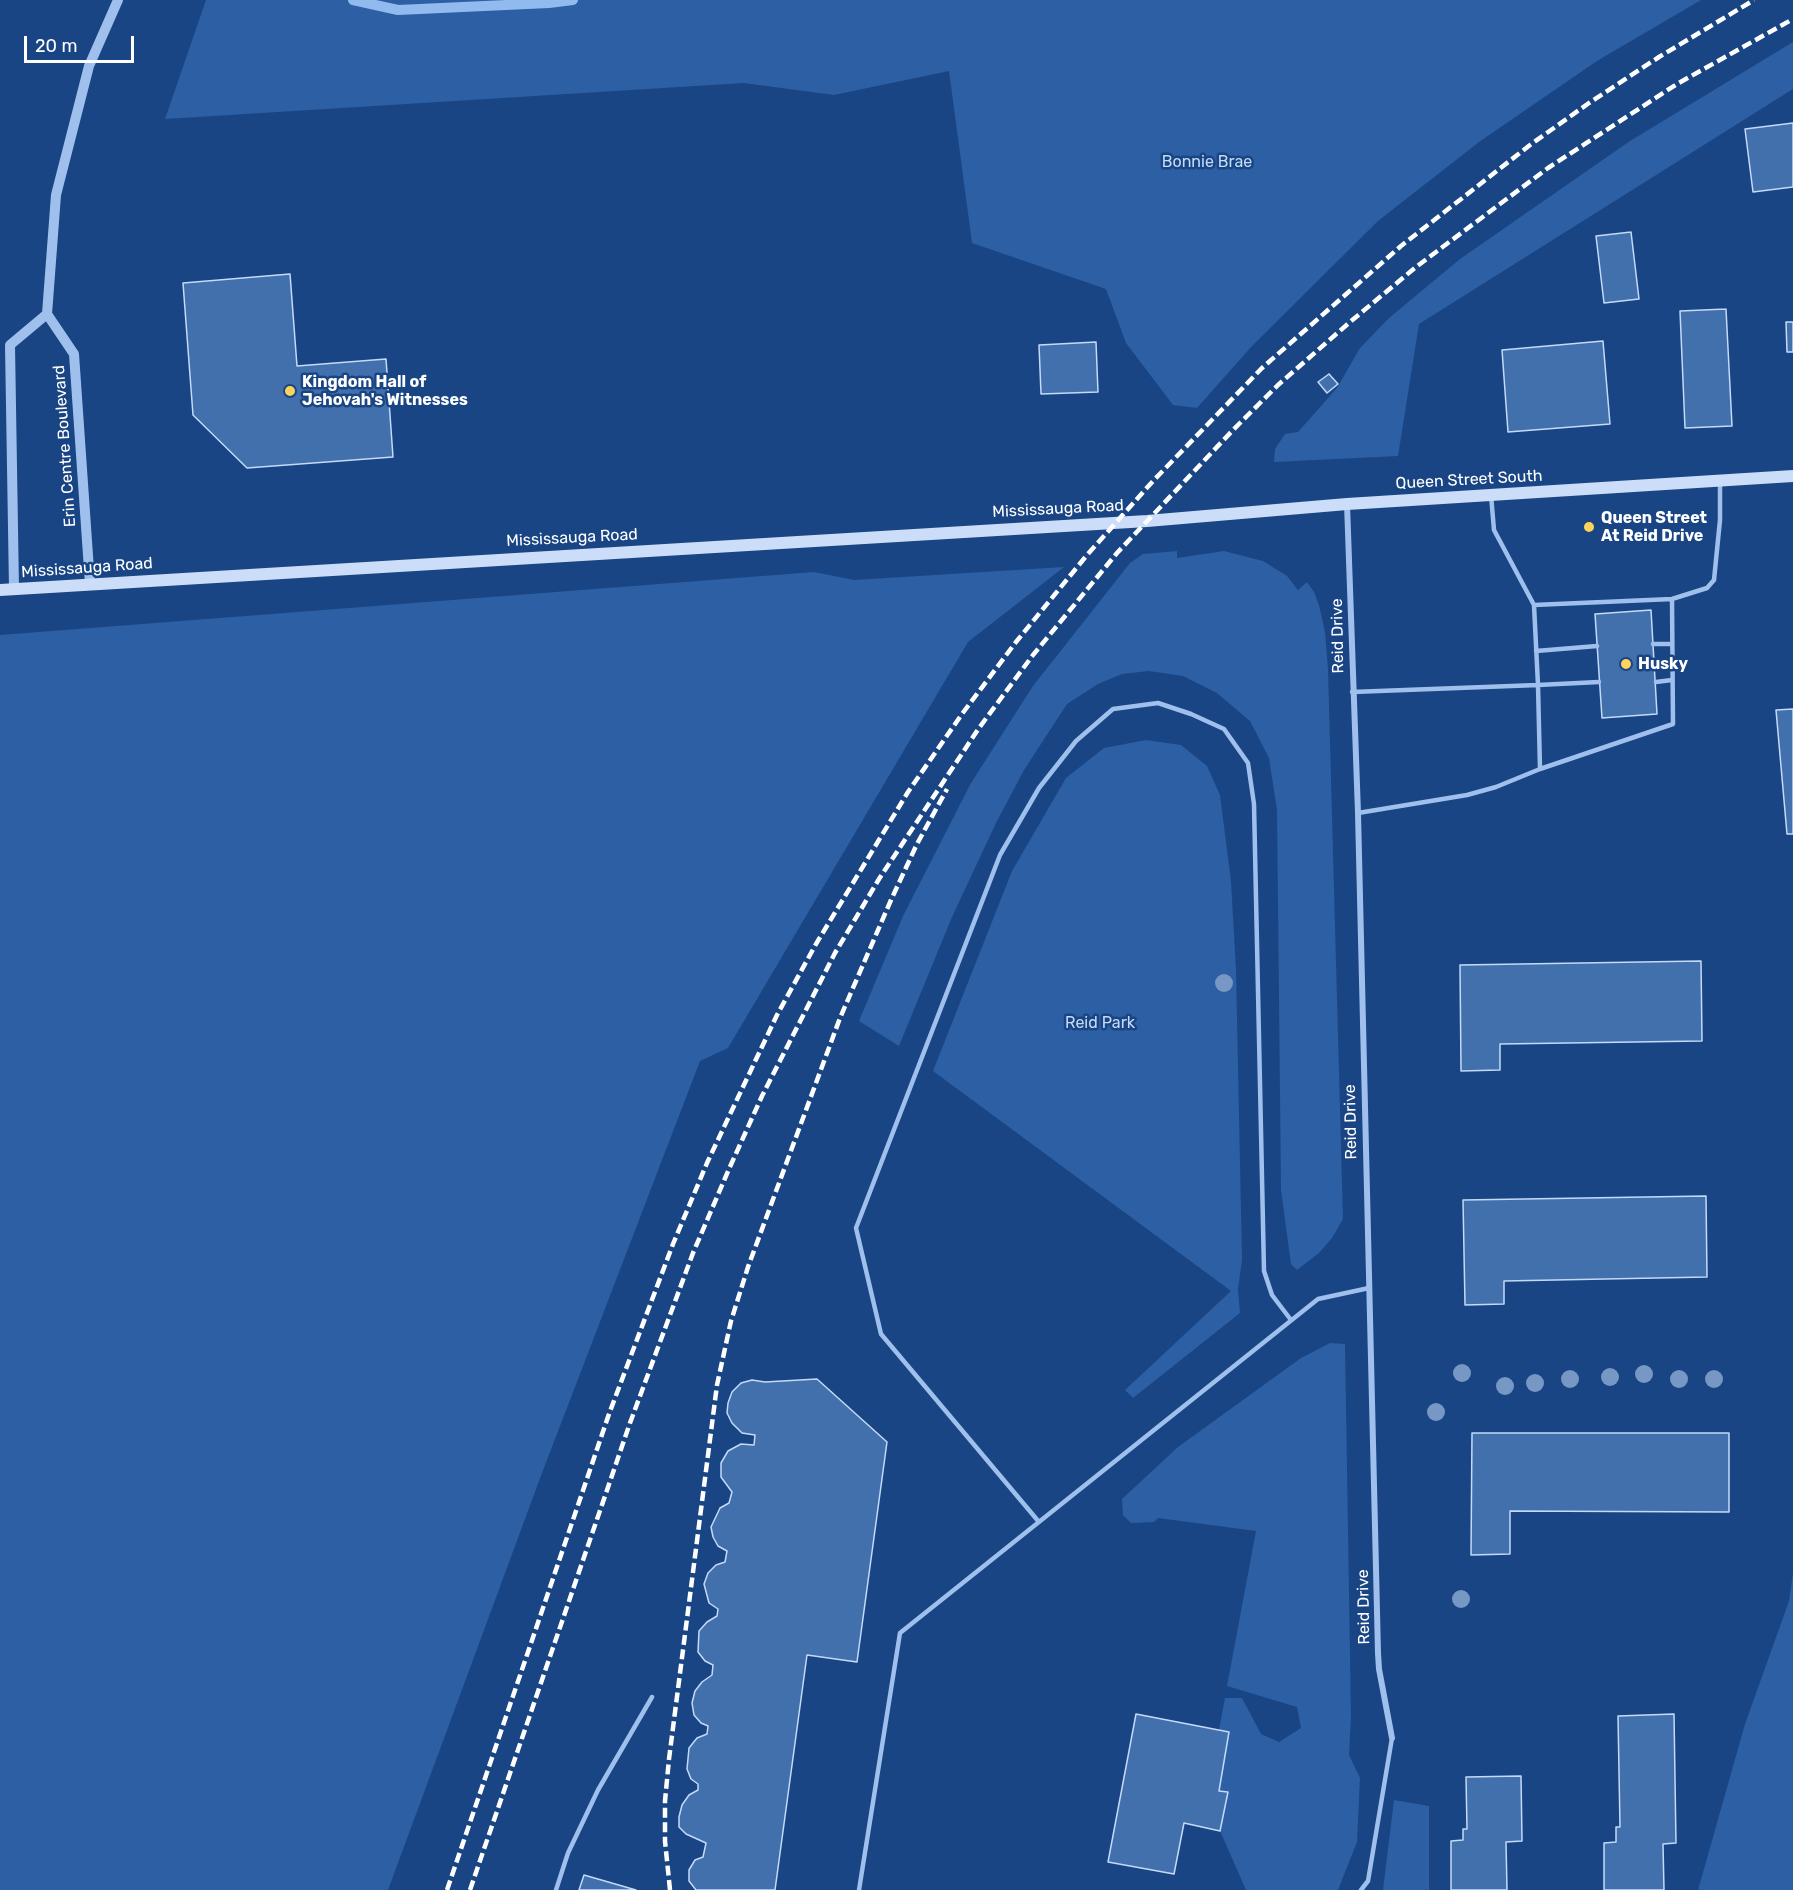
<!DOCTYPE html>
<style>
body{margin:0}
#map{position:relative;width:1793px;height:1890px;overflow:hidden;background:#194584;font-family:Rubik,sans-serif}
canvas{display:block}
.scale{position:absolute;left:24px;top:36px;width:110px;height:27px;box-sizing:border-box;border:3px solid #fff;border-top:0;padding-left:8px;font-size:18px;line-height:21px;white-space:nowrap;color:#fff;-webkit-text-stroke:4px #194584;paint-order:stroke}
</style>
<div id="map">
<canvas width="1793" height="1890"></canvas>
<div class="scale">20 m</div>
</div>
<script>
const g = document.querySelector('canvas').getContext('2d');
g.lineJoin = 'round';
function paint(path, color) {
  g.fillStyle = color;
  g.fill(path, 'evenodd');
}
function toPath(rows) {
  const path = new Path2D();
  for (const r of rows) {
    path.moveTo(r[0], r[1]);
    for (let i = 2; i < r.length; i += 2) path.lineTo(r[i], r[i + 1]);
  }
  return path;
}
function strokePath(path, color, width, dash) {
  g.strokeStyle = color;
  g.lineWidth = width;
  g.lineCap = dash ? 'butt' : 'round';
  g.setLineDash(dash || []);
  g.stroke(path);
}
function drawText(font, color, halo, rows, align = 'center') {
  g.font = font + ' Rubik,sans-serif';
  g.lineWidth = 5;
  g.setLineDash([]);
  g.textBaseline = 'middle';
  g.strokeStyle = halo;
  g.fillStyle = color;
  for (const [text, x, y, turn = 0] of rows) {
    g.save();
    g.translate(x, y);
    g.rotate((+turn || 0) * Math.PI / 180);
    g.textAlign = isNaN(turn) ? turn : align;
    if (halo) g.strokeText(text, 0, 0);
    g.fillText(text, 0, 0);
    g.restore();
  }
}
const green = toPath([
 [206,0,1701,0,1597,61,1479,142,1378,221,1252,346,1197,408,1173,405,1126,343,1106,289,972,243,949,71,834,95,744,83,165,119],
 [1793,42,1793,89,1419,324,1398,456,1274,462,1275,449,1285,434,1298,432,1337,388,1360,348,1389,318,1460,259,1630,141],
 [1177,551,1177,558,1224,551,1263,561,1287,576,1298,590,1307,582,1314,592,1319,605,1325,632,1328,669,1343,1219,1332,1238,1319,1253,1297,1270,1291,1264,1281,1190,1277,810,1269,758,1250,721,1217,693,1183,676,1149,671,1122,674,1098,684,1067,704,1024,770,996,823,952,917,899,1046,859,1021,903,916,971,783,1033,686,1130,563,1143,554],
 [1064,567,968,642,728,1048,700,1061,542,1473,388,1890,0,1890,0,635,814,572,854,580],
 [1146,740,1181,745,1207,766,1220,795,1231,881,1236,970,1242,1260,1238,1289,1240,1313,1133,1398,1125,1390,1231,1291,933,1071,1012,871,1066,778,1104,748],
 [1330,1343,1345,1344,1351,1717,1349,1755,1360,1778,1357,1842,1338,1890,1246,1890,1220,1831,1227,1792,1219,1791,1229,1732,1219,1730,1225,1698,1242,1698,1261,1734,1279,1742,1301,1728,1297,1707,1227,1686,1256,1531,1158,1518,1154,1522,1131,1523,1123,1515,1122,1499,1178,1447,1301,1358],
 [1793,1573,1793,1890,1698,1890,1745,1724,1789,1601],
 [1394,1800,1429,1806,1429,1890,1383,1890]
]);
const stream = toPath([
 [353,0,398,10,549,3,573,0]
]);
const building = toPath([
 [1793,123,1793,187,1753,192,1745,129,1793,123],
 [1631,232,1639,299,1604,303,1596,236,1631,232],
 [290,274,297,366,386,359,393,457,247,468,193,415,183,283,290,274],
 [1726,309,1732,426,1685,428,1680,311,1726,309],
 [1786,322,1793,322,1793,352,1787,352,1786,322],
 [1603,341,1610,424,1508,432,1502,350,1603,341],
 [1096,342,1098,392,1041,394,1039,345,1096,342],
 [1329,374,1338,384,1327,393,1318,382,1329,374],
 [1651,610,1657,714,1602,718,1595,614,1651,610],
 [1793,709,1793,834,1787,834,1776,710,1793,709],
 [1701,961,1702,1041,1500,1044,1500,1070,1461,1071,1460,965,1701,961],
 [1706,1196,1707,1277,1504,1281,1504,1304,1465,1305,1463,1200,1706,1196],
 [817,1379,887,1442,857,1662,807,1655,775,1890,696,1890,689,1881,689,1870,695,1860,703,1857,706,1843,686,1834,679,1827,679,1817,682,1805,689,1795,698,1790,698,1784,691,1779,687,1769,689,1748,697,1738,707,1734,708,1726,701,1723,694,1715,692,1703,695,1691,702,1682,712,1675,713,1665,705,1661,698,1652,699,1631,707,1622,717,1616,718,1609,709,1603,704,1584,708,1573,716,1565,725,1562,727,1551,718,1546,713,1537,711,1527,720,1508,729,1503,732,1492,721,1477,721,1463,728,1451,741,1444,754,1445,755,1435,742,1433,732,1423,727,1413,728,1403,732,1392,741,1383,752,1380,765,1382,817,1379],
 [1472,1433,1729,1433,1729,1512,1510,1511,1510,1554,1471,1555,1472,1433],
 [1136,1714,1229,1732,1219,1791,1228,1792,1220,1831,1184,1823,1174,1874,1108,1862,1136,1714],
 [1674,1714,1676,1843,1663,1844,1664,1890,1604,1890,1604,1843,1616,1842,1616,1827,1620,1827,1618,1716,1674,1714],
 [1521,1776,1522,1841,1506,1842,1507,1890,1451,1890,1451,1841,1463,1840,1463,1829,1467,1829,1466,1777,1521,1776],
 [584,1875,636,1890,579,1890,584,1875]
]);
const service = toPath([
 [1491,495,1494,530,1534,605,1672,599,1707,588,1714,580,1720,520,1720,481],
 [1653,644,1672,644],
 [1536,651,1597,646],
 [1656,682,1672,680],
 [1352,692,1538,685,1534,605],
 [1540,769,1538,685,1599,682],
 [1358,813,1467,795,1496,787,1540,769,1673,724,1672,599],
 [1039,1522,881,1334,856,1228,1000,855,1039,788,1076,741,1113,709,1158,703,1191,714,1224,729,1248,763,1254,804,1264,1271,1272,1295,1291,1320],
 [556,1890,568,1853,598,1790,652,1697],
 [859,1890,900,1633,1318,1299,1369,1288],
 [1361,1890,1368,1881,1392,1738]
]);
const minor = toPath([
 [1347,504,1358,813,1378,1653,1379,1669,1392,1738]
]);
const tertiary = toPath([
 [90,584,74,354,47,314,56,195,89,66,118,0],
 [14,589,10,345,47,314]
]);
const secondary = toPath([
 [0,590,1147,521,1347,504,1793,476]
]);
const rail = toPath([
 [447,1890,609,1414,673,1244,707,1163,777,1015,816,944,908,792,962,714,1016,642,1087,555,1153,481,1262,368,1401,246,1530,145,1589,103,1659,57,1754,0],
 [470,1890,630,1423,693,1253,729,1169,762,1096,835,953,879,879,979,728,1033,655,1117,553,1233,430,1278,385,1350,322,1416,267,1548,168,1677,84,1793,19],
 [670,1890,665,1841,665,1801,669,1759,717,1385,731,1321,748,1267,840,1018,891,900,917,844,947,789]
]);
const trees = [
 [1224,983],
 [1462,1373],
 [1644,1374],
 [1610,1377],
 [1570,1379],
 [1679,1379],
 [1714,1379],
 [1535,1383],
 [1505,1386],
 [1436,1412],
 [1461,1599]
];
const markers = [
 [290,391,6,"#fed35a"],
 [1589,527,6,"#fed35a"],
 [1626,664,6,"#fed35a"]
];
const parkNames = [
 ["Bonnie Brae",1207,162],
 ["Reid Park",1100,1023]
];
const poiNames = [
 ["Kingdom Hall of",302,382],
 ["Jehovah's Witnesses",302,400],
 ["Queen Street",1601,518],
 ["At Reid Drive",1601,536],
 ["Husky",1638,664]
];
const streetNames = [
 ["Erin Centre Boulevard",65,446,-94],
 ["Queen Street South",1469,480,-3],
 ["Mississauga Road",1058,509,-3],
 ["Mississauga Road",572,538,-3],
 ["Mississauga Road",87,568,-4],
 ["Reid Drive",1338,636,-91],
 ["Reid Drive",1351,1122,-91],
 ["Reid Drive",1364,1607,-91]
];
paint(green, '#2c5fa3');
strokePath(stream, '#91baee', 10);
paint(building, '#4270ad');
strokePath(building, '#c4daf9', 1.5);
strokePath(service, '#9fc0ec', 4.5);
strokePath(minor, '#9fc0ec', 6);
strokePath(tertiary, '#9fc0ec', 10);
strokePath(secondary, '#cbddf8', 12);
strokePath(rail, '#fff', 4.5, [10, 4.5]);
g.fillStyle = '#7797c4';
for (const [x, y] of trees) {
  g.beginPath();
  g.arc(x, y, 9, 0, 2 * Math.PI);
  g.fill();
}
for (const [x, y, r, color] of markers) {
  const dot = new Path2D();
  dot.arc(x, y, r, 0, 2 * Math.PI);
  g.fillStyle = color;
  g.fill(dot);
  strokePath(dot, '#194584', 2);
}
drawText('16px', '#c4daf9', '#194584', parkNames);
drawText('bold 16px', '#fff', '#194584', poiNames, 'left');
drawText('16px', '#fff', '#194584', streetNames);
</script>
